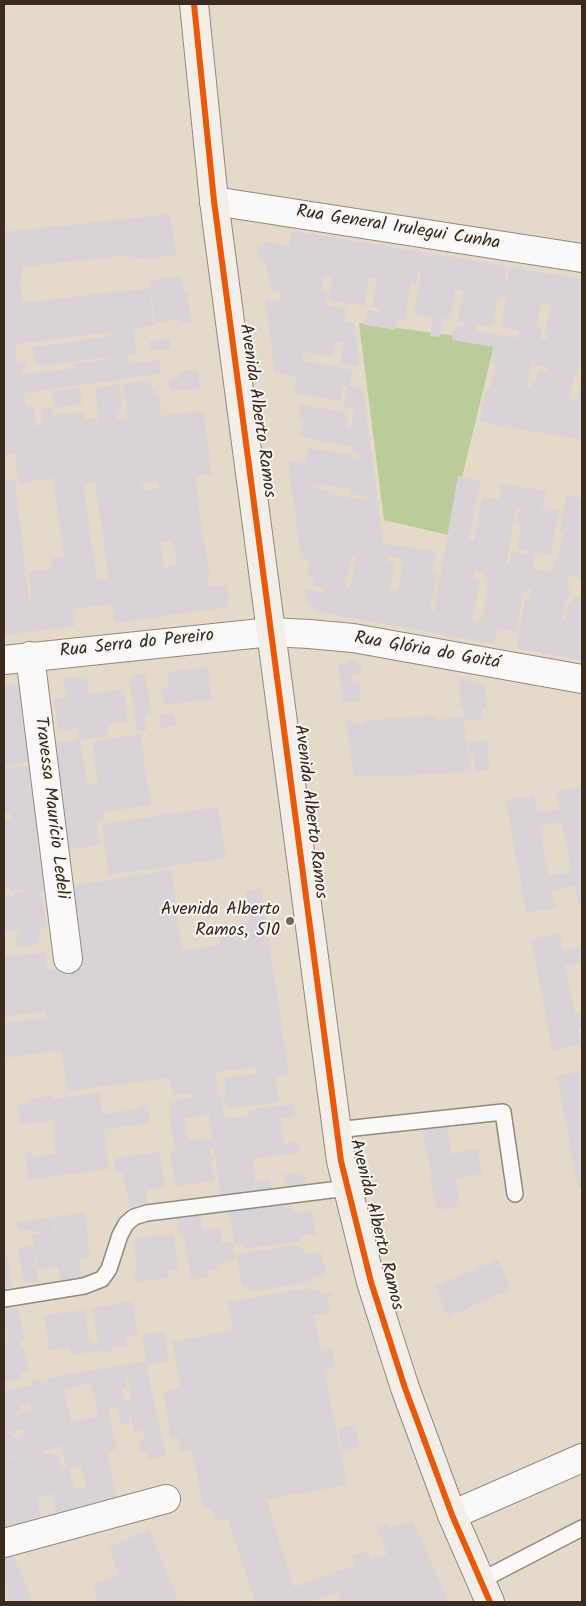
<!DOCTYPE html>
<meta charset="utf-8">
<style>
body{margin:0}
#map{position:relative;width:586px;height:1606px;overflow:hidden;background:#e3dac9;font-family:Kalam,sans-serif}
canvas{display:block}
.frame{position:absolute;inset:0;border:5px solid #3b2a1e;pointer-events:none}
</style>
<div id="map">
<canvas width="586" height="1606"></canvas>
<div class="frame"></div>
</div>
<script>
const g = document.querySelector('canvas').getContext('2d');
g.lineJoin = 'round';
function paint(path, color) {
  g.fillStyle = color;
  g.fill(path, 'evenodd');
}
function toPath(rows) {
  const path = new Path2D();
  for (const r of rows) {
    path.moveTo(r[0], r[1]);
    for (let i = 2; i < r.length; i += 2) path.lineTo(r[i], r[i + 1]);
  }
  return path;
}
function strokePath(path, color, width, dash) {
  g.strokeStyle = color;
  g.lineWidth = width;
  g.lineCap = dash ? 'butt' : 'round';
  g.setLineDash(dash || []);
  g.stroke(path);
}
function drawText(font, color, halo, rows, align = 'center') {
  g.font = font + ' Kalam,sans-serif';
  g.lineWidth = 4;
  g.setLineDash([]);
  g.textBaseline = 'middle';
  g.strokeStyle = halo;
  g.fillStyle = color;
  for (const [text, x, y, turn = 0] of rows) {
    g.save();
    g.translate(x, y);
    g.rotate((+turn || 0) * Math.PI / 180);
    g.textAlign = isNaN(turn) ? turn : align;
    if (halo) g.strokeText(text, 0, 0);
    g.fillText(text, 0, 0);
    g.restore();
  }
}
const green = toPath([
 [359,323,495,341,448,535,384,520]
]);
const building = toPath([
 [170,214,176,255,130,260,129,255,23,267,20,279,22,303,150,288,149,281,181,276,184,292,186,291,191,322,179,323,178,320,155,323,152,298,150,299,154,326,133,329,137,353,128,354,129,364,159,360,161,374,24,393,26,407,34,406,36,426,42,425,43,432,41,409,52,408,53,416,84,411,85,419,95,418,96,425,99,425,95,388,119,384,122,409,116,410,117,419,125,419,125,421,128,420,123,384,151,380,152,390,156,390,157,398,159,397,161,416,203,411,212,474,195,476,203,537,210,573,208,573,209,587,227,585,229,598,227,607,115,623,113,604,72,609,75,626,4,635,4,482,15,480,29,602,32,602,29,572,53,568,51,558,64,557,53,478,20,483,19,474,17,474,15,454,4,455,4,395,7,395,6,387,4,387,4,232],
 [110,332,111,336,33,347,36,366,108,357,109,359,75,364,75,368,22,375,21,368,27,367,26,362,17,364,15,344],
 [157,481,158,488,144,490,142,483],
 [95,482,109,579,97,580,83,484],
 [173,541,177,566,164,568,161,542],
 [292,231,507,266,505,284,507,284,510,267,582,279,582,322,580,337,582,337,582,360,580,360,577,376,574,375,569,401,573,402,573,399,577,400,582,375,582,440,480,422,486,389,490,390,495,363,491,363,494,347,452,340,454,326,463,327,464,322,458,321,463,291,455,290,451,319,443,318,440,337,430,336,433,317,414,314,421,274,418,273,416,284,411,283,405,320,397,319,395,330,365,325,368,310,380,313,381,308,372,307,377,278,369,277,364,306,329,300,333,276,325,273,322,290,327,291,325,305,346,308,344,321,354,323,359,367,340,363,343,342,335,341,332,357,303,352,302,357,305,357,304,361,353,370,350,386,363,389,383,543,436,552,433,570,437,571,430,611,434,612,458,476,480,480,469,540,474,541,482,497,499,500,502,484,546,491,542,508,559,511,551,555,535,552,532,569,552,573,555,559,558,559,564,531,560,530,566,495,582,498,582,578,569,576,566,588,570,588,568,600,565,600,562,620,566,621,569,602,572,602,574,596,582,598,582,660,516,648,525,600,529,601,531,588,528,588,527,591,523,591,516,632,498,628,494,644,315,611,307,602,305,589,325,593,326,588,313,586,315,578,307,576,309,560,301,558,288,461,306,464,308,448,351,455,351,458,358,459,359,452,352,451,353,446,300,437,303,421,299,420,301,405,346,412,345,416,348,416,346,428,351,429,354,408,344,407,348,386,343,385,340,401,294,393,297,377,275,373,265,299,280,301,281,292,271,291,266,262,259,261,257,244,264,245,264,242,289,246],
 [503,295,507,296,501,327,519,330,517,338,475,331,476,324,492,327,497,299,502,300],
 [546,303,551,304,545,335,547,336,546,340,540,338,542,329,537,328,541,304,546,304],
 [532,360,536,361,535,365,550,368,549,372,538,370,536,382,532,381,531,388,527,388],
 [313,483,350,489,349,494,369,497,368,500,329,494,329,491,312,487],
 [516,507,520,508,517,524,521,524,517,549,528,551,528,555,512,552,509,565,506,565],
 [352,554,356,555,350,588,345,588],
 [387,556,401,558,400,563,403,563,398,591,395,590,394,592,389,591,395,563,386,561],
 [475,570,486,573,484,582,488,583,483,615,479,615,478,623,472,622,480,579,474,578],
 [170,339,171,349,150,351,149,342],
 [197,370,200,388,178,391,177,389,171,390,169,380,179,378,178,372],
 [80,388,82,404,54,408,52,391],
 [348,660,358,661,358,665,361,665,361,673,352,673,353,683,360,683,360,701,343,702,338,663,348,664],
 [208,667,212,699,172,704,171,703,164,703,162,689,169,688,167,672],
 [145,674,151,713,145,714,147,730,137,732,129,676],
 [86,676,89,694,123,689,128,721,107,724,108,736,79,740,78,728,58,731,54,699,66,697,64,679],
 [459,679,485,685,486,708,483,708,483,719,464,720,463,708,461,708],
 [25,683,31,762,4,766,4,686],
 [174,713,176,726,161,728,159,715],
 [435,715,435,720,463,717,471,771,441,774,354,777,346,721,352,720,353,724,362,724,362,721],
 [140,734,151,805,103,812,104,819,97,820,100,845,66,850,53,744,80,740,87,784,98,783,92,742],
 [488,740,489,771,476,771,474,753,469,753,469,742],
 [36,765,39,792,33,793,35,809,42,809,45,833,36,835,39,859,49,859,53,888,42,890,47,928,39,930,41,937,37,937,38,944,17,947,15,933,20,932,19,929,4,931,4,897,15,896,14,893,29,891,28,889,10,891,9,886,4,887,4,821,11,820,10,813,4,813,4,788,7,787,7,785,4,786,4,769],
 [582,787,582,902,578,903,575,886,552,890,555,908,526,913,506,801,534,795,537,813,559,809,556,792],
 [562,822,571,872,549,876,540,826],
 [218,807,226,858,109,875,102,824],
 [171,870,182,951,220,945,218,927,250,923,245,891,261,888,289,1075,275,1077,279,1102,229,1108,226,1102,224,1103,223,1095,226,1094,224,1078,257,1073,256,1067,216,1072,219,1095,221,1095,225,1118,249,1116,249,1110,293,1104,295,1116,280,1118,284,1144,299,1142,300,1152,252,1159,255,1181,270,1179,271,1189,221,1195,214,1148,209,1148,210,1155,212,1154,213,1161,211,1161,214,1181,175,1186,170,1151,174,1151,169,1101,191,1098,190,1093,173,1095,170,1078,67,1091,61,1050,4,1058,4,1023,46,1018,45,1011,4,1017,4,957,45,952,47,970,81,965,71,886],
 [209,1115,213,1140,206,1141,206,1138,188,1141,184,1118],
 [560,933,563,951,582,947,582,962,565,965,575,1014,582,1013,582,1028,578,1028,581,1045,552,1050,531,939],
 [582,1071,582,1187,578,1188,557,1076],
 [99,1093,102,1114,139,1109,138,1106,147,1105,150,1123,104,1129,109,1169,29,1179,25,1153,32,1152,33,1157,58,1154,57,1149,55,1149,53,1130,55,1130,54,1120,21,1124,17,1104,30,1103,29,1099,52,1096,53,1099],
 [447,1125,452,1154,478,1149,482,1174,456,1178,461,1206,437,1210,430,1177,432,1176,422,1130],
 [160,1152,165,1187,146,1190,148,1205,129,1207,127,1192,126,1193,123,1171,116,1172,114,1158],
 [303,1172,305,1184,289,1186,288,1183,285,1184,283,1175],
 [289,1203,294,1214,311,1211,316,1234,299,1236,301,1241,245,1249,244,1243,235,1245,229,1211],
 [85,1213,90,1258,79,1259,82,1277,61,1280,58,1266,38,1270,32,1235,46,1232,46,1231,32,1232,32,1231,20,1231,16,1222,52,1217,54,1231,73,1228,73,1227,55,1230,53,1217],
 [200,1215,202,1230,220,1227,222,1244,233,1242,235,1260,225,1261,225,1264,217,1265,217,1270,208,1271,208,1277,191,1280,183,1234,179,1234,177,1218],
 [174,1234,178,1269,168,1270,169,1278,135,1282,134,1274,137,1274,134,1238],
 [299,1245,300,1249,303,1249,304,1254,321,1252,327,1275,309,1278,311,1282,250,1291,249,1286,242,1287,236,1254],
 [33,1246,38,1281,23,1283,18,1248],
 [8,1257,12,1288,4,1290,4,1258],
 [497,1259,511,1289,448,1317,435,1287],
 [309,1288,309,1291,319,1289,320,1294,331,1292,333,1296,327,1297,330,1312,314,1315,321,1350,331,1348,335,1367,324,1370,347,1485,266,1499,294,1587,355,1565,352,1556,367,1551,370,1560,387,1554,377,1528,387,1524,389,1529,413,1520,448,1602,342,1602,338,1592,308,1602,255,1602,227,1518,216,1521,213,1508,204,1510,192,1449,181,1452,178,1437,171,1439,163,1392,181,1388,172,1342,233,1330,227,1302],
 [133,1301,138,1336,125,1337,126,1346,111,1347,112,1351,102,1352,101,1350,71,1355,70,1347,49,1350,44,1315,85,1310,89,1343,93,1342,94,1344,98,1344,93,1308],
 [18,1308,24,1340,19,1341,20,1350,25,1349,29,1371,20,1373,21,1379,4,1382,4,1343,9,1343,4,1310],
 [164,1331,169,1361,146,1365,166,1455,149,1459,147,1451,142,1452,139,1440,145,1439,143,1430,134,1432,131,1416,128,1416,130,1422,121,1425,117,1407,108,1409,117,1449,106,1452,117,1499,4,1532,5,1459,44,1450,45,1454,52,1453,55,1456,59,1455,61,1471,67,1469,61,1446,4,1458,4,1435,11,1433,13,1439,23,1436,22,1429,4,1433,4,1391,33,1386,32,1381,41,1379,42,1383,48,1382,48,1378,146,1361,142,1335],
 [129,1377,130,1380,128,1380,132,1399,124,1400,122,1388,127,1387,125,1378],
 [91,1383,98,1416,71,1422,64,1389],
 [30,1403,32,1410,14,1415,13,1413,21,1410,20,1405],
 [81,1466,86,1487,74,1489,69,1469],
 [53,1494,56,1513,41,1517,37,1498],
 [355,1425,359,1447,342,1450,338,1428],
 [149,1530,179,1602,99,1602,92,1585,119,1574,108,1547],
 [10,1548,33,1602,6,1602,8,1590,4,1578,4,1550]
]);
const service = toPath([
 [336,1130,503,1112,515,1194],
 [4,1299,84,1286,102,1279,109,1269,120,1235,126,1224,134,1217,147,1213,347,1188],
 [480,1581,582,1528]
]);
const minor = toPath([
 [214,201,582,258],
 [30,656,68,959],
 [4,660,271,632,309,634,353,638,582,679],
 [452,1515,582,1458],
 [4,1543,166,1499]
]);
const secondary = toPath([
 [194,4,214,201,341,1161,371,1282,405,1388,452,1515,490,1602]
]);
const cycleway = toPath([
 [194,4,214,201,341,1161,371,1282,405,1388,452,1515,490,1602]
]);
const markers = [
 [290,921,5,"#76685a"]
];
const streetNames = [
 ["Rua General Irulegui Cunha",398,229,9],
 ["Avenida Alberto Ramos",256,411,82],
 ["Rua Serra do Pereiro",137,645,-6],
 ["Rua Glória do Goitá",427,652,10],
 ["Travessa Maurício Ledeli",50,808,83],
 ["Avenida Alberto Ramos",309,812,83],
 ["Avenida Alberto Ramos",375,1225,76]
];
const poiNames = [
 ["Avenida Alberto",280,911],
 ["Ramos, 510",280,932]
];
paint(green, '#bacd98');
paint(building, '#d9d3d7');
strokePath(service, '#90897e', 18);
strokePath(minor, '#90897e', 30);
strokePath(secondary, '#90897e', 30);
strokePath(service, '#fbf9f7', 15);
strokePath(minor, '#fbf9f7', 28);
strokePath(secondary, '#f3efe8', 28);
strokePath(cycleway, '#e8590c', 6);
for (const [x, y, r, color] of markers) {
  const dot = new Path2D();
  dot.arc(x, y, r, 0, 2 * Math.PI);
  g.fillStyle = color;
  g.fill(dot);
  strokePath(dot, '#f6f6f2', 2);
}
drawText('18px', '#3b2a1e', '#f6f6f2', streetNames);
drawText('18px', '#3b2a1e', '#f6f6f2', poiNames, 'right');
</script>
